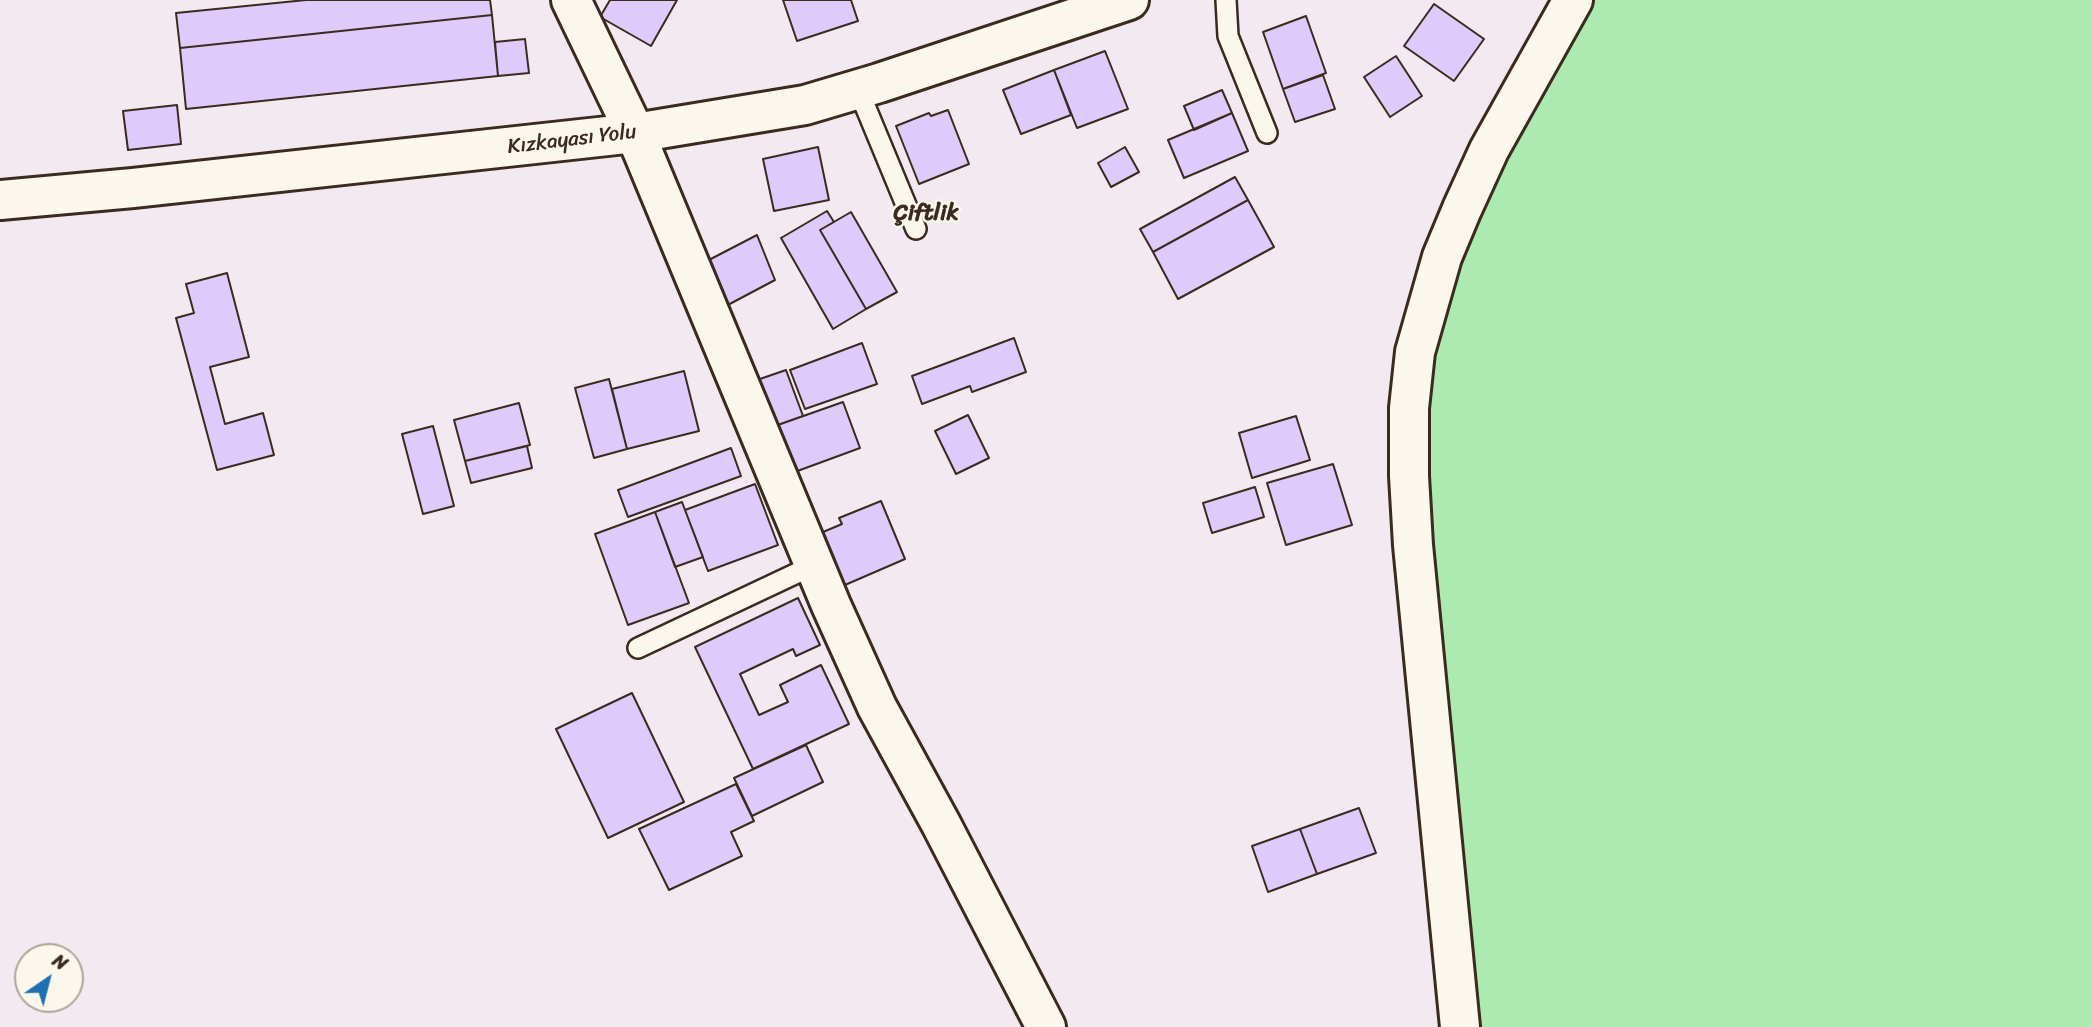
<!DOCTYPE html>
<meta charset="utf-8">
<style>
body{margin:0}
#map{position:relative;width:2092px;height:1027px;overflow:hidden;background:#f2eaf0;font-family:Sriracha,sans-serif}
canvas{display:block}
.north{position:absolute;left:14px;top:943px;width:70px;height:70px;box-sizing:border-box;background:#fbf7ec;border:2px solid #aea59a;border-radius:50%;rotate:35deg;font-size:19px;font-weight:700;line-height:28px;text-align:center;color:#3b2a1e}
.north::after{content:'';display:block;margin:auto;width:24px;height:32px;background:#1f6fb2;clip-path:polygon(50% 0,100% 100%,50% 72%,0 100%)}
</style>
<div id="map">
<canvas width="2092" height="1027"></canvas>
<div class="north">N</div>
</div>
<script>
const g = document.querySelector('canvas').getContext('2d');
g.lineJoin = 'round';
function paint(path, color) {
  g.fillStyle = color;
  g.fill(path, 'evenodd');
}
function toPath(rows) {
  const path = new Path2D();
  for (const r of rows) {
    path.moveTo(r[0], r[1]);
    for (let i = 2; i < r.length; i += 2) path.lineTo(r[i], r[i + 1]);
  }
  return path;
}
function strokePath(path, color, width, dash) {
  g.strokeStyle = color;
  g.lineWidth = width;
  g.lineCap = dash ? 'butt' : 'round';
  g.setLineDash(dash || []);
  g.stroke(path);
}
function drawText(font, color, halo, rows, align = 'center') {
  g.font = font + ' Sriracha,sans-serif';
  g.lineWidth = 5;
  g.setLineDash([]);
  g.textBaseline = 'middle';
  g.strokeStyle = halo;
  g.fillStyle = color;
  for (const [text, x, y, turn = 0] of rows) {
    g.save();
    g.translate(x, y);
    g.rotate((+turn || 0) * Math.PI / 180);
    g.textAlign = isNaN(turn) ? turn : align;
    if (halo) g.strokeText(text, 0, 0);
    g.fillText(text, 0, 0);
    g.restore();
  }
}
const green = toPath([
 [1573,0,2092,0,2092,1027,1460,1027,1415,352]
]);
const building = toPath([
 [306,0,490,0,492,15,180,48,176,13,306,0],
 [610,0,677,0,651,46,600,17,610,0],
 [783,0,851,0,858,21,797,41,783,0],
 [1434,4,1484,39,1454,81,1404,46,1434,4],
 [492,15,498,76,186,109,180,48,492,15],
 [1306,16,1326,73,1283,89,1263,32,1306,16],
 [525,39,529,73,498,76,495,42,525,39],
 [1105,51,1128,109,1077,128,1054,70,1105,51],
 [1396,56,1422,96,1390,117,1364,77,1396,56],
 [1054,70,1071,115,1021,134,1003,90,1054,70],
 [1323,75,1335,109,1295,122,1283,89,1323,75],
 [1222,90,1232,113,1194,130,1184,106,1222,90],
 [177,105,181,144,128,150,123,111,177,105],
 [948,110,969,164,919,184,896,126,929,113,931,116,948,110],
 [1232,113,1248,151,1184,178,1168,140,1232,113],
 [818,147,829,200,774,211,763,159,818,147],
 [1125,147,1139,172,1111,187,1098,163,1125,147],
 [1235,177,1248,200,1153,252,1140,229,1235,177],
 [1248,200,1274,247,1178,299,1153,252,1248,200],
 [827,211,834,222,820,230,866,309,833,329,781,238,827,211],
 [851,212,897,292,866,309,820,230,851,212],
 [757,235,775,280,724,307,705,262,757,235],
 [227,273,249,357,210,367,225,424,263,413,274,455,217,470,176,318,194,313,186,284,227,273],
 [1014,338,1026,372,972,392,970,386,922,404,912,376,1014,338],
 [862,343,877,384,805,409,790,370,862,343],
 [786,370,803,416,775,426,757,380,786,370],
 [684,371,699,431,627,449,612,389,684,371],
 [609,379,627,449,594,458,575,388,609,379],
 [843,402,860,448,792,473,775,426,843,402],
 [519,403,530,445,465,461,454,420,519,403],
 [968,415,989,458,956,474,935,431,968,415],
 [1296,416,1310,460,1252,478,1239,433,1296,416],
 [433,426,454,506,423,514,402,434,433,426],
 [527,446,532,468,471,483,465,461,527,446],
 [731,448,741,476,628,517,618,490,731,448],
 [1333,464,1352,525,1286,545,1267,483,1333,464],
 [755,484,778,545,708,571,685,510,755,484],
 [1255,487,1264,517,1212,533,1203,503,1255,487],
 [881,501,905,559,838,588,816,535,842,524,839,518,881,501],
 [682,502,703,557,675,567,655,512,682,502],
 [655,512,689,603,628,625,595,534,655,512],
 [798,598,820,645,796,656,793,649,740,674,759,715,788,702,780,685,821,665,849,724,753,769,695,647,798,598],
 [632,693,684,802,608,838,556,729,632,693],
 [806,745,823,782,752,816,734,778,806,745],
 [736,784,754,821,731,832,742,856,669,890,639,829,736,784],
 [1359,808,1376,853,1317,874,1300,829,1359,808],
 [1300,829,1317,874,1268,892,1252,846,1300,829]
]);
const lane = toPath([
 [1226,0,1228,36,1267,133],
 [858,89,916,229],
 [638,648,814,565]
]);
const street = toPath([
 [571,0,635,133,831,605,877,707,941,824,1046,1027]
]);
const secondary = toPath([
 [0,200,133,188,635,133,805,105,879,83,1129,0],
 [1460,1027,1413,545,1409,476,1409,408,1415,352,1442,257,1462,209,1489,150,1573,0]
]);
const streetNames = [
 ["Kızkayası Yolu",572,140,-7]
];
const neighbourhoodNames = [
 ["Çiftlik",926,214]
];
paint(green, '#aceab1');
paint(building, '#decafb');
strokePath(building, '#3b2a1e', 2);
strokePath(lane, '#3b2a1e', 24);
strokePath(street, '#3b2a1e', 44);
strokePath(secondary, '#3b2a1e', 44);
strokePath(lane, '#fbf7ec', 19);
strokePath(street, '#fbf7ec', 38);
strokePath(secondary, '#fbf7ec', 38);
drawText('21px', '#3b2a1e', '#fbf7ec', streetNames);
drawText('bold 23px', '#3b2a1e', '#fbf7ec', neighbourhoodNames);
</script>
